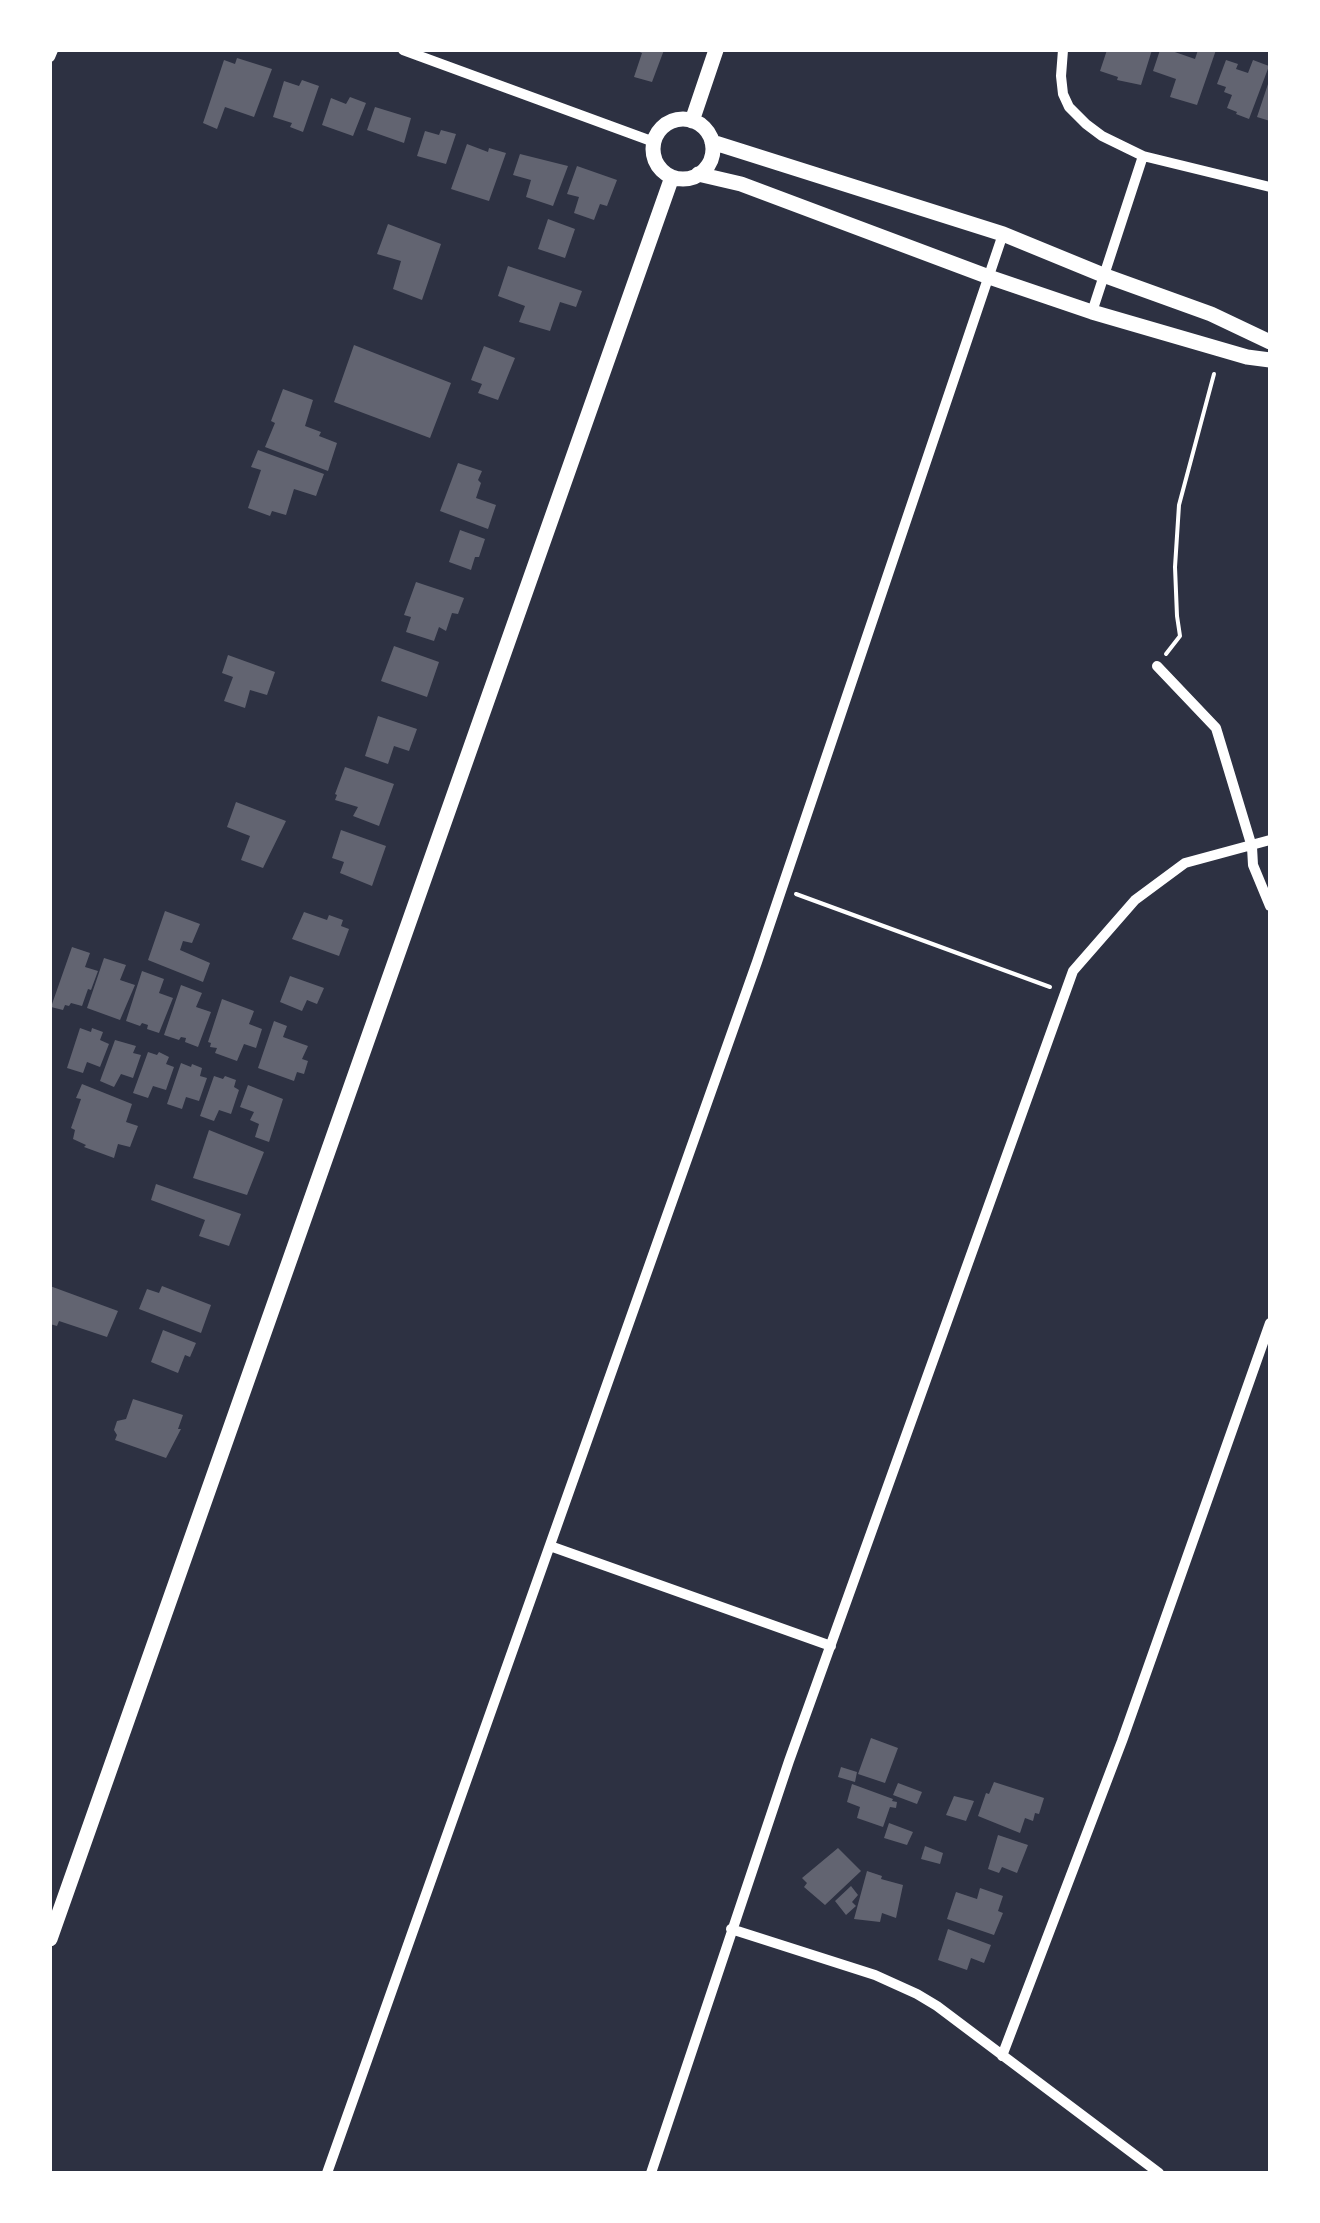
<!DOCTYPE html>
<style>
body{margin:0}
#map{position:relative;width:1320px;height:2223px;overflow:hidden;background:#2d3142;font-family:"Varela Round",sans-serif}
canvas{display:block}
.frame{position:absolute;inset:0;border:52px solid #fff;pointer-events:none}
</style>
<div id="map">
<canvas width="1320" height="2223"></canvas>
<div class="frame"></div>
</div>
<script>
const g = document.querySelector('canvas').getContext('2d');
g.lineJoin = 'round';
function paint(path, color) {
  g.fillStyle = color;
  g.fill(path, 'evenodd');
}
function toPath(rows) {
  const path = new Path2D();
  for (const r of rows) {
    if (r.length === 3) {
      path.moveTo(r[0] + r[2], r[1]);
      path.arc(r[0], r[1], r[2], 0, 2 * Math.PI);
      continue;
    }
    path.moveTo(r[0], r[1]);
    for (let i = 2; i < r.length; i += 2) path.lineTo(r[i], r[i + 1]);
  }
  return path;
}
function strokePath(path, color, width, dash) {
  g.strokeStyle = color;
  g.lineWidth = width;
  g.lineCap = dash ? 'butt' : 'round';
  g.setLineDash(dash || []);
  g.stroke(path);
}
const building = toPath([
 [635,50,664,50,652,82,634,77,642,53],
 [1107,50,1152,50,1141,85,1117,80,1118,77,1100,71],
 [1160,50,1169,50,1195,59,1198,50,1216,50,1197,105,1170,97,1176,79,1153,71],
 [237,58,272,69,254,117,225,107,217,129,203,123,224,60,235,64],
 [1226,60,1238,64,1236,69,1248,73,1253,60,1269,66,1249,119,1236,114,1237,112,1227,108,1232,95,1224,92,1226,87,1217,84],
 [302,80,319,86,303,132,290,127,292,123,273,117,284,81,299,86],
 [1269,81,1270,82,1270,121,1257,117],
 [350,97,366,103,353,136,322,125,331,98,346,104],
 [375,107,411,118,404,143,367,130],
 [441,130,456,134,446,164,417,156,425,131,439,135],
 [467,144,488,152,489,148,506,153,489,201,451,189],
 [520,154,568,166,553,206,526,197,531,180,513,175],
 [577,166,617,180,607,206,600,204,594,220,574,213,579,197,567,194],
 [548,219,575,229,565,258,538,249],
 [388,224,441,244,422,300,393,289,401,261,377,254],
 [508,266,582,291,576,307,560,302,550,331,519,322,525,306,498,296],
 [354,345,451,383,430,438,334,402],
 [484,346,515,358,498,400,478,393,482,384,471,380],
 [283,389,313,400,305,426,321,432,319,436,337,443,328,471,265,447,275,423,271,421],
 [258,450,324,474,316,496,294,489,286,515,272,511,270,516,248,508,261,470,251,467],
 [458,463,482,471,478,480,481,483,476,498,496,505,488,529,440,511],
 [460,530,485,539,479,557,475,557,471,570,449,562],
 [416,582,464,598,458,614,452,613,446,631,439,627,434,641,406,632,411,617,404,615],
 [394,646,439,662,427,697,381,681],
 [228,655,275,672,267,695,250,690,245,708,224,701,233,677,222,673],
 [378,716,417,729,409,751,394,746,388,764,365,756],
 [345,767,394,784,379,826,353,816,358,807,335,800,337,795,335,794],
 [236,802,286,821,263,868,241,860,250,836,227,827],
 [341,830,386,846,372,886,340,873,344,862,332,858],
 [165,911,200,924,192,943,183,941,180,950,210,963,203,982,148,960],
 [304,912,327,920,329,915,343,920,341,926,349,929,339,956,292,939],
 [72,947,90,953,85,967,98,971,91,990,88,989,82,1006,71,1003,69,1006,65,1005,63,1010,51,1007],
 [104,958,126,965,120,980,135,985,120,1020,87,1008],
 [142,971,164,979,159,993,173,998,159,1033,147,1029,148,1025,142,1023,140,1026,126,1021],
 [290,976,324,988,317,1004,307,1000,302,1011,280,1002],
 [181,985,202,993,196,1007,211,1012,198,1047,185,1042,186,1038,181,1037,179,1040,164,1035],
 [222,999,254,1011,249,1024,262,1029,256,1048,244,1044,237,1061,215,1053,217,1048,210,1047,211,1043,208,1042],
 [274,1021,287,1026,283,1037,308,1046,302,1059,308,1061,304,1074,297,1072,294,1081,258,1068],
 [80,1028,91,1032,92,1028,103,1032,100,1040,109,1044,100,1067,87,1062,83,1073,67,1068],
 [115,1040,136,1046,133,1053,141,1055,133,1078,121,1074,114,1087,100,1081],
 [148,1052,157,1055,159,1052,169,1057,166,1064,174,1067,166,1090,153,1086,148,1098,133,1093],
 [181,1063,191,1067,192,1064,202,1068,200,1076,207,1078,199,1101,186,1097,182,1109,167,1104],
 [214,1076,223,1079,225,1076,236,1080,234,1087,239,1090,231,1114,219,1110,214,1121,200,1116],
 [82,1084,132,1104,126,1122,138,1126,130,1147,118,1144,114,1158,84,1147,86,1145,73,1139,75,1130,71,1128,81,1099,76,1098],
 [248,1085,283,1099,269,1142,255,1137,259,1124,250,1120,254,1112,240,1107],
 [209,1130,264,1152,247,1195,193,1178],
 [156,1184,241,1214,229,1246,199,1236,205,1220,151,1200],
 [50,1286,118,1311,107,1337,59,1321,57,1326,50,1324],
 [162,1286,211,1305,201,1333,139,1309,147,1289,159,1293],
 [163,1330,196,1343,190,1357,185,1355,178,1373,151,1362],
 [133,1399,183,1415,178,1429,181,1429,166,1458,115,1440,117,1435,114,1430,117,1421,126,1419],
 [871,1738,898,1748,885,1783,858,1774],
 [841,1767,857,1772,855,1782,838,1777],
 [994,1782,1044,1798,1039,1814,1035,1813,1033,1821,1025,1818,1020,1833,978,1816,986,1793,989,1794],
 [898,1783,922,1792,917,1804,893,1795],
 [852,1784,893,1799,892,1801,897,1802,896,1808,890,1807,883,1827,857,1818,860,1807,847,1802],
 [954,1796,974,1801,966,1821,946,1815],
 [889,1823,913,1832,907,1845,884,1838],
 [998,1835,1028,1845,1017,1873,1002,1867,999,1873,988,1869],
 [925,1846,943,1853,940,1864,921,1859],
 [838,1848,861,1871,825,1905,804,1887,807,1883,802,1878],
 [867,1871,882,1876,881,1879,903,1885,896,1918,882,1913,880,1922,854,1919],
 [851,1886,858,1895,852,1902,856,1906,846,1915,835,1901],
 [980,1888,1003,1896,998,1911,1003,1913,994,1935,947,1919,956,1892,977,1899],
 [948,1929,991,1945,984,1963,971,1958,967,1970,938,1960]
]);
const path = toPath([
 [1166,654,1180,636,1177,616,1175,567,1179,505,1214,374],
 [796,894,1050,987]
]);
const minor = toPath([
 [403,50,654,142],
 [1063,50,1061,76,1063,94,1069,107,1086,124,1102,136,1143,156,1270,187],
 [50,57,53,50],
 [1092,312,1143,156],
 [1157,666,1216,728,1252,847,1253,865,1270,906],
 [550,1546,831,1646],
 [731,1929,875,1975,917,1994,937,2006,1159,2173],
 [1002,2056,1122,1741,1270,1323],
 [327,2173,757,962,1003,234],
 [651,2173,789,1761,1073,971,1135,900,1185,863,1270,840]
]);
const tertiary = toPath([
 [683,149,30],
 [692,121,716,50],
 [712,142,1003,234,1103,275,1211,314,1270,342],
 [698,174,741,184,989,277,1092,312,1247,357,1270,360],
 [50,1939,672,177]
]);
paint(building, '#626471');
strokePath(path, '#fff', 4);
strokePath(minor, '#fff', 10);
strokePath(tertiary, '#fff', 15);
</script>
